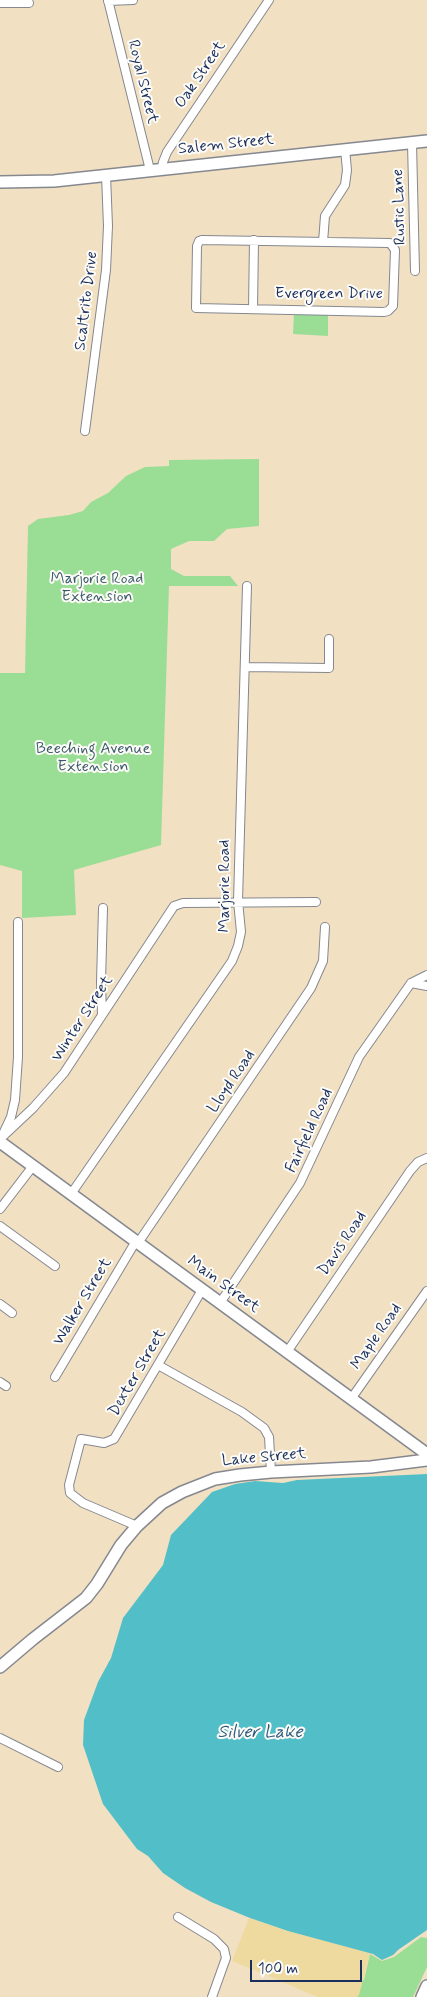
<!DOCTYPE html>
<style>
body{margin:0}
#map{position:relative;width:427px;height:1997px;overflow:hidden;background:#f1e0c2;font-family:Mynerve,sans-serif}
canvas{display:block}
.scale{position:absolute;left:250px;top:1960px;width:112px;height:22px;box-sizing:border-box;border:2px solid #1b2f5e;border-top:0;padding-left:6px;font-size:15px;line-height:18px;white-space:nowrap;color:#1b2f5e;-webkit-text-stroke:4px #fdfcf7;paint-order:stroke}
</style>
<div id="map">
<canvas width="427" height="1997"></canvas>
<div class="scale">100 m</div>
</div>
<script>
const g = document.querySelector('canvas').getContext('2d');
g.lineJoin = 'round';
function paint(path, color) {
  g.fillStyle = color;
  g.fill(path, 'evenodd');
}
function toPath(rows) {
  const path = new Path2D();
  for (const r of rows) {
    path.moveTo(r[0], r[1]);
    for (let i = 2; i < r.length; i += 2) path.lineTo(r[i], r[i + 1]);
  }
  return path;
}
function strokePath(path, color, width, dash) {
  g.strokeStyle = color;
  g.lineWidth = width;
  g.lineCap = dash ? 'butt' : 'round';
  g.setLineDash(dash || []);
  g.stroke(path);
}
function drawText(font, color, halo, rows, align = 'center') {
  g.font = font + ' Mynerve,sans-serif';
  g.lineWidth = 4;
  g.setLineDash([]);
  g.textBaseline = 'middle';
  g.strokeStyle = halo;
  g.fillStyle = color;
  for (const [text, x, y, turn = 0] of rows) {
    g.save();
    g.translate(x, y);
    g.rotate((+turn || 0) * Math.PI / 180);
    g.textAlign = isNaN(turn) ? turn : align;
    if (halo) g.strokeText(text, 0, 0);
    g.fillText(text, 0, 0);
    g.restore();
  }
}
const green = toPath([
 [294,313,328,313,328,336,293,334],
 [259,459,259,526,227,529,214,541,189,541,171,549,171,569,184,576,230,576,238,586,169,586,161,845,74,870,76,915,22,918,22,871,0,865,0,673,25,673,28,526,38,519,69,515,83,511,91,502,108,493,126,476,145,467,169,466,169,460],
 [421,1937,427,1938,427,1967,413,1997,331,1997,348,1978,364,1980,370,1954,382,1961,394,1957]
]);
const sand = toPath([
 [249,1918,288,1931,370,1953,359,1995,357,1997,317,1997,269,1976,232,1961]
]);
const water = toPath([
 [427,1474,427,1930,398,1950,393,1955,382,1960,373,1954,288,1931,250,1918,211,1902,185,1888,163,1873,148,1856,137,1849,103,1804,83,1745,84,1720,98,1682,111,1658,123,1618,163,1565,171,1535,212,1492,235,1484,255,1481,283,1483,297,1480]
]);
const street = toPath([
 [108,0,150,170],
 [108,1,133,0],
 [0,3,29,3],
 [412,143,415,271],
 [162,168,163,162,167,152,269,0],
 [202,240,390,243,395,250,393,306,388,311,384,312,196,308,197,246,199,241,202,240],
 [323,242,325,216,345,185,347,170,345,149],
 [253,309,254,240],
 [85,431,106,270,108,226,106,175],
 [245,667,329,668,329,639],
 [411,983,427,986],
 [102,1015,101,982,103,908],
 [3,1134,11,1117,15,1100,18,1057,18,922],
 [0,1139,33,1108,64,1073,174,906,183,903,316,902],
 [71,1194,232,961,238,946,241,932,238,901,247,586],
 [0,1209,33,1166],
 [0,1226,55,1266],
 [138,1243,311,988,323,961,325,927],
 [220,1303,300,1183,359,1057,411,983,427,975],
 [0,1304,12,1313],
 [287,1352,410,1171,418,1162,427,1158],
 [158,1365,242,1412,264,1428,269,1437,271,1472],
 [55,1377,136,1241],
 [0,1382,6,1386],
 [351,1399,427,1291],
 [137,1526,83,1503,70,1493,69,1485,81,1439,104,1443,114,1439,202,1290],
 [0,1738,58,1767],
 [178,1917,214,1939,224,1949,226,1958,212,1997]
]);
const secondary = toPath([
 [0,182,54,181,427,141],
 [0,1142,427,1454],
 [0,1667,33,1639,86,1598,97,1584,121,1545,137,1526,162,1503,182,1492,215,1479,240,1475,271,1472,371,1467,427,1460],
 [422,1997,427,1986]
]);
const streetNames = [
 ["Oak Street",201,75,-56],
 ["Royal Street",142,82,76],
 ["Salem Street",226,145,-6],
 ["Rustic Lane",400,207,-92],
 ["Evergreen Drive",329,295],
 ["Scaltrito Drive",87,301,-83],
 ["Marjorie Road",226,886,-90],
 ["Winter Street",83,1019,-57],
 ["Lloyd Road",232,1082,-56],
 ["Fairfield Road",310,1131,-65],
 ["Davis Road",343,1244,-56],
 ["Main Street",223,1285,36],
 ["Walker Street",83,1302,-59],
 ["Maple Road",377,1337,-55],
 ["Dexter Street",138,1373,-60],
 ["Lake Street",264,1458,-5]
];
const parkNames = [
 ["Marjorie Road",97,580],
 ["Extension",97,598],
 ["Beeching Avenue",93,750],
 ["Extension",93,768]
];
const waterNames = [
 ["Silver Lake",260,1733]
];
paint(green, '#9ade96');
paint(sand, '#eeda9e');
paint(water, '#52bfc8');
strokePath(street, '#868890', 10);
strokePath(secondary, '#868890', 14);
strokePath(street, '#fff', 8);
strokePath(secondary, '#fff', 11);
drawText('16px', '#1b2f5e', '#fdfcf7', streetNames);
drawText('16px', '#3b5b6c', '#fdfcf7', parkNames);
drawText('italic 18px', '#2c5a7e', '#fdfcf7', waterNames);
</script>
